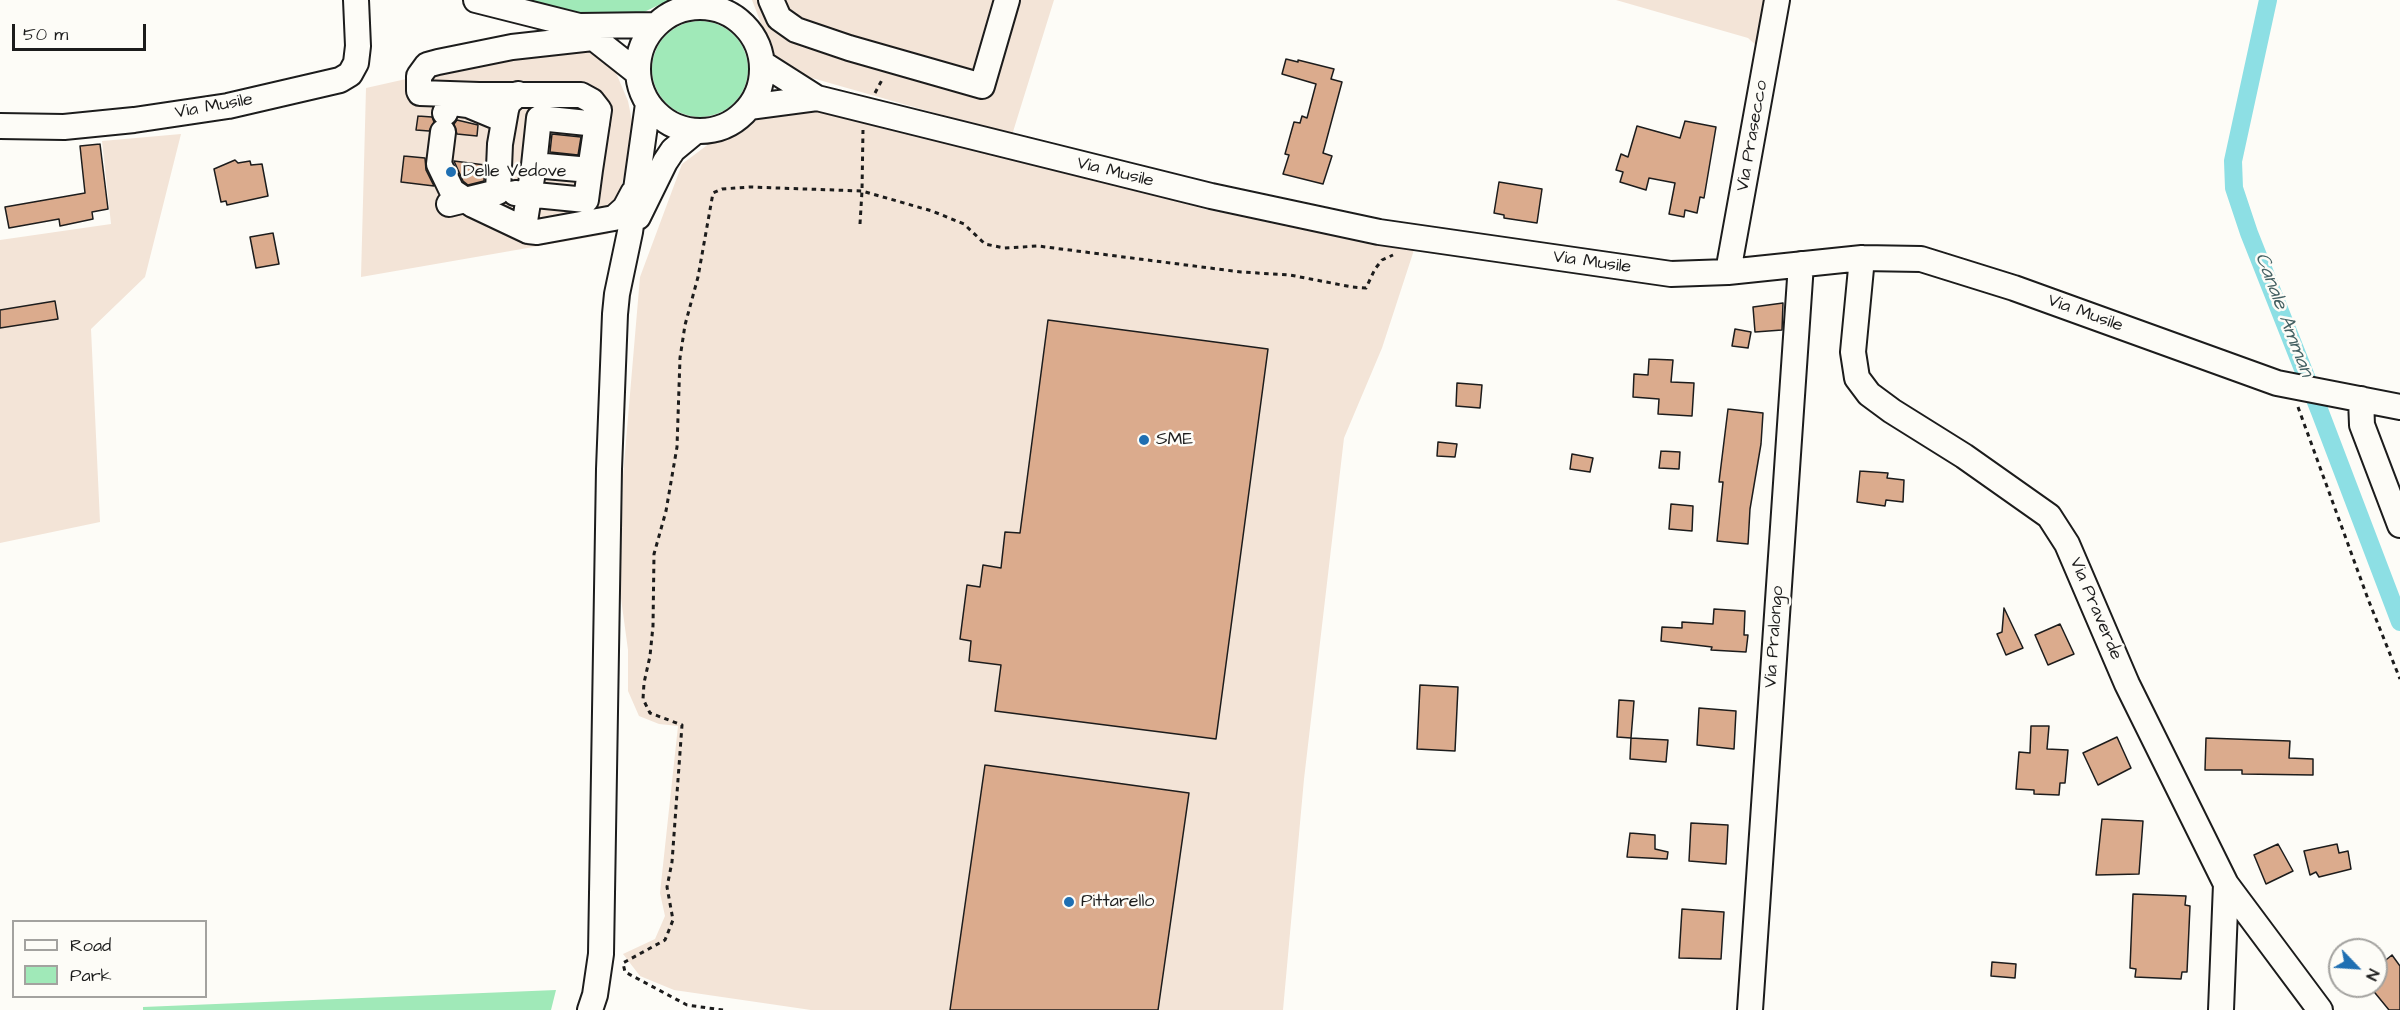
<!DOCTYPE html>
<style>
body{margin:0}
#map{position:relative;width:2400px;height:1010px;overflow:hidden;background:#fdfcf7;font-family:"Architects Daughter",sans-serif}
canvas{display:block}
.legend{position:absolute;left:12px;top:920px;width:195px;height:78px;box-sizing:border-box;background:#fdfcf7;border:2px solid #a3a29f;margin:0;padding:8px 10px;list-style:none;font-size:18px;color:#1c1c1c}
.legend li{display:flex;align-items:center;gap:12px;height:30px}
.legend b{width:30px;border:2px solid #a3a29f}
.north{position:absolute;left:2328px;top:938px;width:60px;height:60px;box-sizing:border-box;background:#fdfcf7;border:2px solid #a3a29f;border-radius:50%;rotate:115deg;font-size:16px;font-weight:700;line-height:24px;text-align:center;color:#1c1c1c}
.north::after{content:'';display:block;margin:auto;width:21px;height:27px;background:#1f6fb2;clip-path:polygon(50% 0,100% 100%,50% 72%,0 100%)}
.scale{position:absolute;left:12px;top:24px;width:134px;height:27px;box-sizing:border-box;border:3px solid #1c1c1c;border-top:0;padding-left:8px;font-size:18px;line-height:21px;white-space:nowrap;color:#1c1c1c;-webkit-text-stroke:4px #fdfcf7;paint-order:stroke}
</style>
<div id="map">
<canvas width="2400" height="1010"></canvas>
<ul class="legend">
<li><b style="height:8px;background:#fdfcf7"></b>Road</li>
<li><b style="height:16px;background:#a0e9b8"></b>Park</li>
</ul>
<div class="north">N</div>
<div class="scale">50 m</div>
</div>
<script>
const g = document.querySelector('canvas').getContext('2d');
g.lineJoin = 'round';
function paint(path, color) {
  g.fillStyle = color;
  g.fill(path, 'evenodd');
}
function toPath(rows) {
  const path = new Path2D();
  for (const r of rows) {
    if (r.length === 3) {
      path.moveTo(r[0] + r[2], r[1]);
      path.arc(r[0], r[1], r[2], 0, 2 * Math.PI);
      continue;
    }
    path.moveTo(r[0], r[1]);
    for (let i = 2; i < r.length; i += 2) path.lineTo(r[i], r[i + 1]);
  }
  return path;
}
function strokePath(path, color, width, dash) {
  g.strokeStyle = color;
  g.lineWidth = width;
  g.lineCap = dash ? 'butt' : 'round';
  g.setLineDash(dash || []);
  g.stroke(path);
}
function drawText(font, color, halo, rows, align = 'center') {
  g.font = font + ' "Architects Daughter",sans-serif';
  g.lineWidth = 5;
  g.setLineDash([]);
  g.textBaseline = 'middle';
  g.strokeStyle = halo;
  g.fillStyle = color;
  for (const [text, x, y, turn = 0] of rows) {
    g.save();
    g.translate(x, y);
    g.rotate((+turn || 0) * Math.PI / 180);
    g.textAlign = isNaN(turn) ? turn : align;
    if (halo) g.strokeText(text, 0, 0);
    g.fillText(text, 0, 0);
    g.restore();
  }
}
const built = toPath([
 [752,0,1054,0,1012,135,798,74,773,55],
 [1616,0,1767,0,1758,47,1748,38],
 [568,47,594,54,614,68,628,101,634,131,614,218,608,234,361,277,366,88,464,66],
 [828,108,1205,209,1414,250,1382,348,1344,438,1304,779,1283,1010,811,1010,674,990,640,976,623,954,655,939,665,916,660,893,678,726,659,724,639,716,628,691,628,650,620,591,623,476,640,277,682,164,710,143,731,136,762,115],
 [181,134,145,277,91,329,100,522,0,543,0,240,111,224,102,141]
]);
const green = toPath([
 [530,0,669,0,642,13,617,18,586,14],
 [700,69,48],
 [556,990,551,1010,143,1010,143,1007]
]);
const canal = toPath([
 [2268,0,2233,161,2234,188,2249,233,2320,412,2400,622]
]);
const building = toPath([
 [1286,59,1298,62,1298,60,1334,69,1331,79,1342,82,1323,153,1332,156,1323,184,1283,174,1289,155,1285,154,1294,122,1300,123,1302,116,1307,118,1316,84,1282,74,1286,59],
 [418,116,432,117,434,122,429,131,416,130,418,116],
 [457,120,478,125,477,136,457,134,454,124,457,120],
 [1685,121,1716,127,1704,198,1700,197,1697,213,1685,210,1684,217,1669,214,1675,183,1649,178,1646,190,1620,182,1623,172,1616,170,1621,154,1628,157,1637,126,1680,138,1685,121],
 [552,134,581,137,578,155,550,152,552,134],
 [100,144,108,209,92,212,93,219,60,226,59,219,9,228,5,207,85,193,80,146,100,144],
 [404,156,425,158,426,170,434,186,401,182,404,156],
 [235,160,238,163,250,161,251,165,262,164,268,196,227,205,226,201,221,202,214,169,235,160],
 [454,161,485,165,484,181,468,185,463,181,454,161],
 [1499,182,1542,189,1537,223,1504,218,1504,215,1494,213,1499,182],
 [273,233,279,264,256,268,250,237,273,233],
 [55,301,58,319,0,328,0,310,55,301],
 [1783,303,1782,330,1755,332,1753,307,1783,303],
 [1048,320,1268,349,1216,739,995,711,1001,665,969,661,971,641,960,639,967,585,980,587,983,565,1001,568,1005,532,1020,533,1048,320],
 [1735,329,1751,332,1748,348,1732,346,1735,329],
 [1649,359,1673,360,1671,382,1694,383,1692,416,1658,414,1659,399,1633,397,1634,374,1648,375,1649,359],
 [1457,383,1482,385,1480,408,1456,406,1457,383],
 [1728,409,1763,413,1761,444,1750,509,1748,544,1717,541,1723,482,1719,482,1728,409],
 [1438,442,1457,444,1455,457,1437,456,1438,442],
 [1661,451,1680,452,1679,469,1659,468,1661,451],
 [1572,454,1593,458,1590,472,1570,469,1572,454],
 [1860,471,1888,473,1887,478,1904,480,1903,502,1886,500,1885,506,1857,502,1860,471],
 [1671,504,1693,506,1692,531,1669,529,1671,504],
 [2004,608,2023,648,2006,655,1997,634,2002,632,2004,608],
 [1714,609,1745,611,1744,635,1748,635,1746,652,1711,650,1712,647,1661,641,1662,627,1682,628,1682,622,1713,624,1714,609],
 [2060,624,2074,654,2048,665,2035,635,2060,624],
 [1420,685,1458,687,1455,751,1417,749,1420,685],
 [1619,700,1634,701,1631,738,1617,737,1619,700],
 [1699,708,1736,711,1734,749,1697,745,1699,708],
 [2031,726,2049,726,2047,749,2068,750,2065,783,2060,783,2059,795,2034,794,2034,790,2016,789,2019,752,2030,753,2031,726],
 [2117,737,2131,768,2098,785,2083,753,2117,737],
 [1631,738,1668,740,1666,762,1630,759,1631,738],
 [2206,738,2290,741,2289,758,2313,759,2313,775,2242,774,2242,770,2205,770,2206,738],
 [985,765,1189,793,1158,1010,950,1010,985,765],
 [2102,819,2143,821,2139,874,2096,875,2102,819],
 [1691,823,1728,825,1726,864,1689,861,1691,823],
 [1630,833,1655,835,1655,849,1668,852,1667,859,1627,857,1630,833],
 [2278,844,2293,871,2266,884,2254,855,2278,844],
 [2337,844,2339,853,2348,851,2351,869,2319,877,2316,872,2310,875,2304,851,2337,844],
 [2133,894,2186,896,2185,905,2190,906,2187,972,2182,972,2181,979,2135,977,2136,969,2130,968,2133,894],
 [1682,909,1724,912,1721,959,1679,958,1682,909],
 [2392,955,2400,966,2400,1010,2389,1010,2371,988,2376,986,2376,968,2392,955],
 [1992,962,2016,964,2015,978,1991,976,1992,962]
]);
const path = toPath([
 [875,93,883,78],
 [860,224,862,191,863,130],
 [2298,407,2368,599,2400,679],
 [723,1010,687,1005,625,972,623,963,665,940,673,920,667,887,672,862,682,725,650,713,643,699,644,683,650,656,653,626,654,554,666,511,677,447,680,358,685,325,698,277,713,193,722,189,750,187,862,191,932,211,964,224,985,244,1004,248,1038,246,1241,272,1290,275,1352,287,1366,288,1375,269,1382,260,1393,255]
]);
const minor = toPath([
 [476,0,579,26,656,25],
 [771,0,779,18,796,30,849,48,982,86,1007,0],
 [700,69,62],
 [581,28,638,73],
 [593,38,512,47,438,62,427,65,419,76,419,91,420,93,479,95,581,95,592,101,599,110,590,170,534,165,525,221,528,231,537,232,614,218,625,208,633,193],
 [762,63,817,98],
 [749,107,817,98,1211,196,1379,232,1671,274,1728,272,1862,258,1921,259,2014,288,2277,383,2400,407],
 [445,113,449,104,453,103,468,105,504,120],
 [0,126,64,127,134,120,228,106,340,80,350,74,356,63,358,46,356,0],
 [443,132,439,164,452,191,473,205,528,231],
 [534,165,539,118,597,124],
 [515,193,586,200,590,170],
 [449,204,498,192,500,144,506,110,508,103,518,94],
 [638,217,665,162,673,150,696,131],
 [1862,258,1853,352,1857,378,1869,394,1892,411,1964,456,2049,516,2067,544,2127,684,2226,884,2320,1010],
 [1728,272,1777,0],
 [2361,399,2362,425,2400,525],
 [590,1010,595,995,601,954,609,469,615,314,617,294,630,232,648,104],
 [1750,1010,1801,264],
 [2221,1010,2226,884]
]);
const markers = [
 [451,172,6,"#1f6fb2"],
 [1144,440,6,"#1f6fb2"],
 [1069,902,6,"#1f6fb2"]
];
const streetNames = [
 ["Via Musile",214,107,-10],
 ["Via Prasecco",1753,136,-80],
 ["Via Musile",1115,173,14],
 ["Via Musile",1592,263,8],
 ["Via Musile",2085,314,20],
 ["Via Praverde",2095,609,67],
 ["Via Pralongo",1775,637,-86]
];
const poiNames = [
 ["Delle Vedove",463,172],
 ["SME",1156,440],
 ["Pittarello",1081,902]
];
const waterNames = [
 ["Canale Amman",2283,315,69]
];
paint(built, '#f3e4d7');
paint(green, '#a0e9b8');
strokePath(canal, '#8ddfe4', 18);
paint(building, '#dbab8d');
strokePath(building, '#1c1c1c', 1.5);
strokePath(minor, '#1c1c1c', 28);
strokePath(path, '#1c1c1c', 3, [4.5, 4.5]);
strokePath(minor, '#fdfcf7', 24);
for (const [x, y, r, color] of markers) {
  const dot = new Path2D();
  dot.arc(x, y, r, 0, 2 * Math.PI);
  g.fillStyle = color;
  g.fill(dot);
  strokePath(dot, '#fdfcf7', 2);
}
drawText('18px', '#1c1c1c', '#fdfcf7', streetNames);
drawText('18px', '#1c1c1c', '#fdfcf7', poiNames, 'left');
drawText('italic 20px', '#446062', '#fdfcf7', waterNames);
</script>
